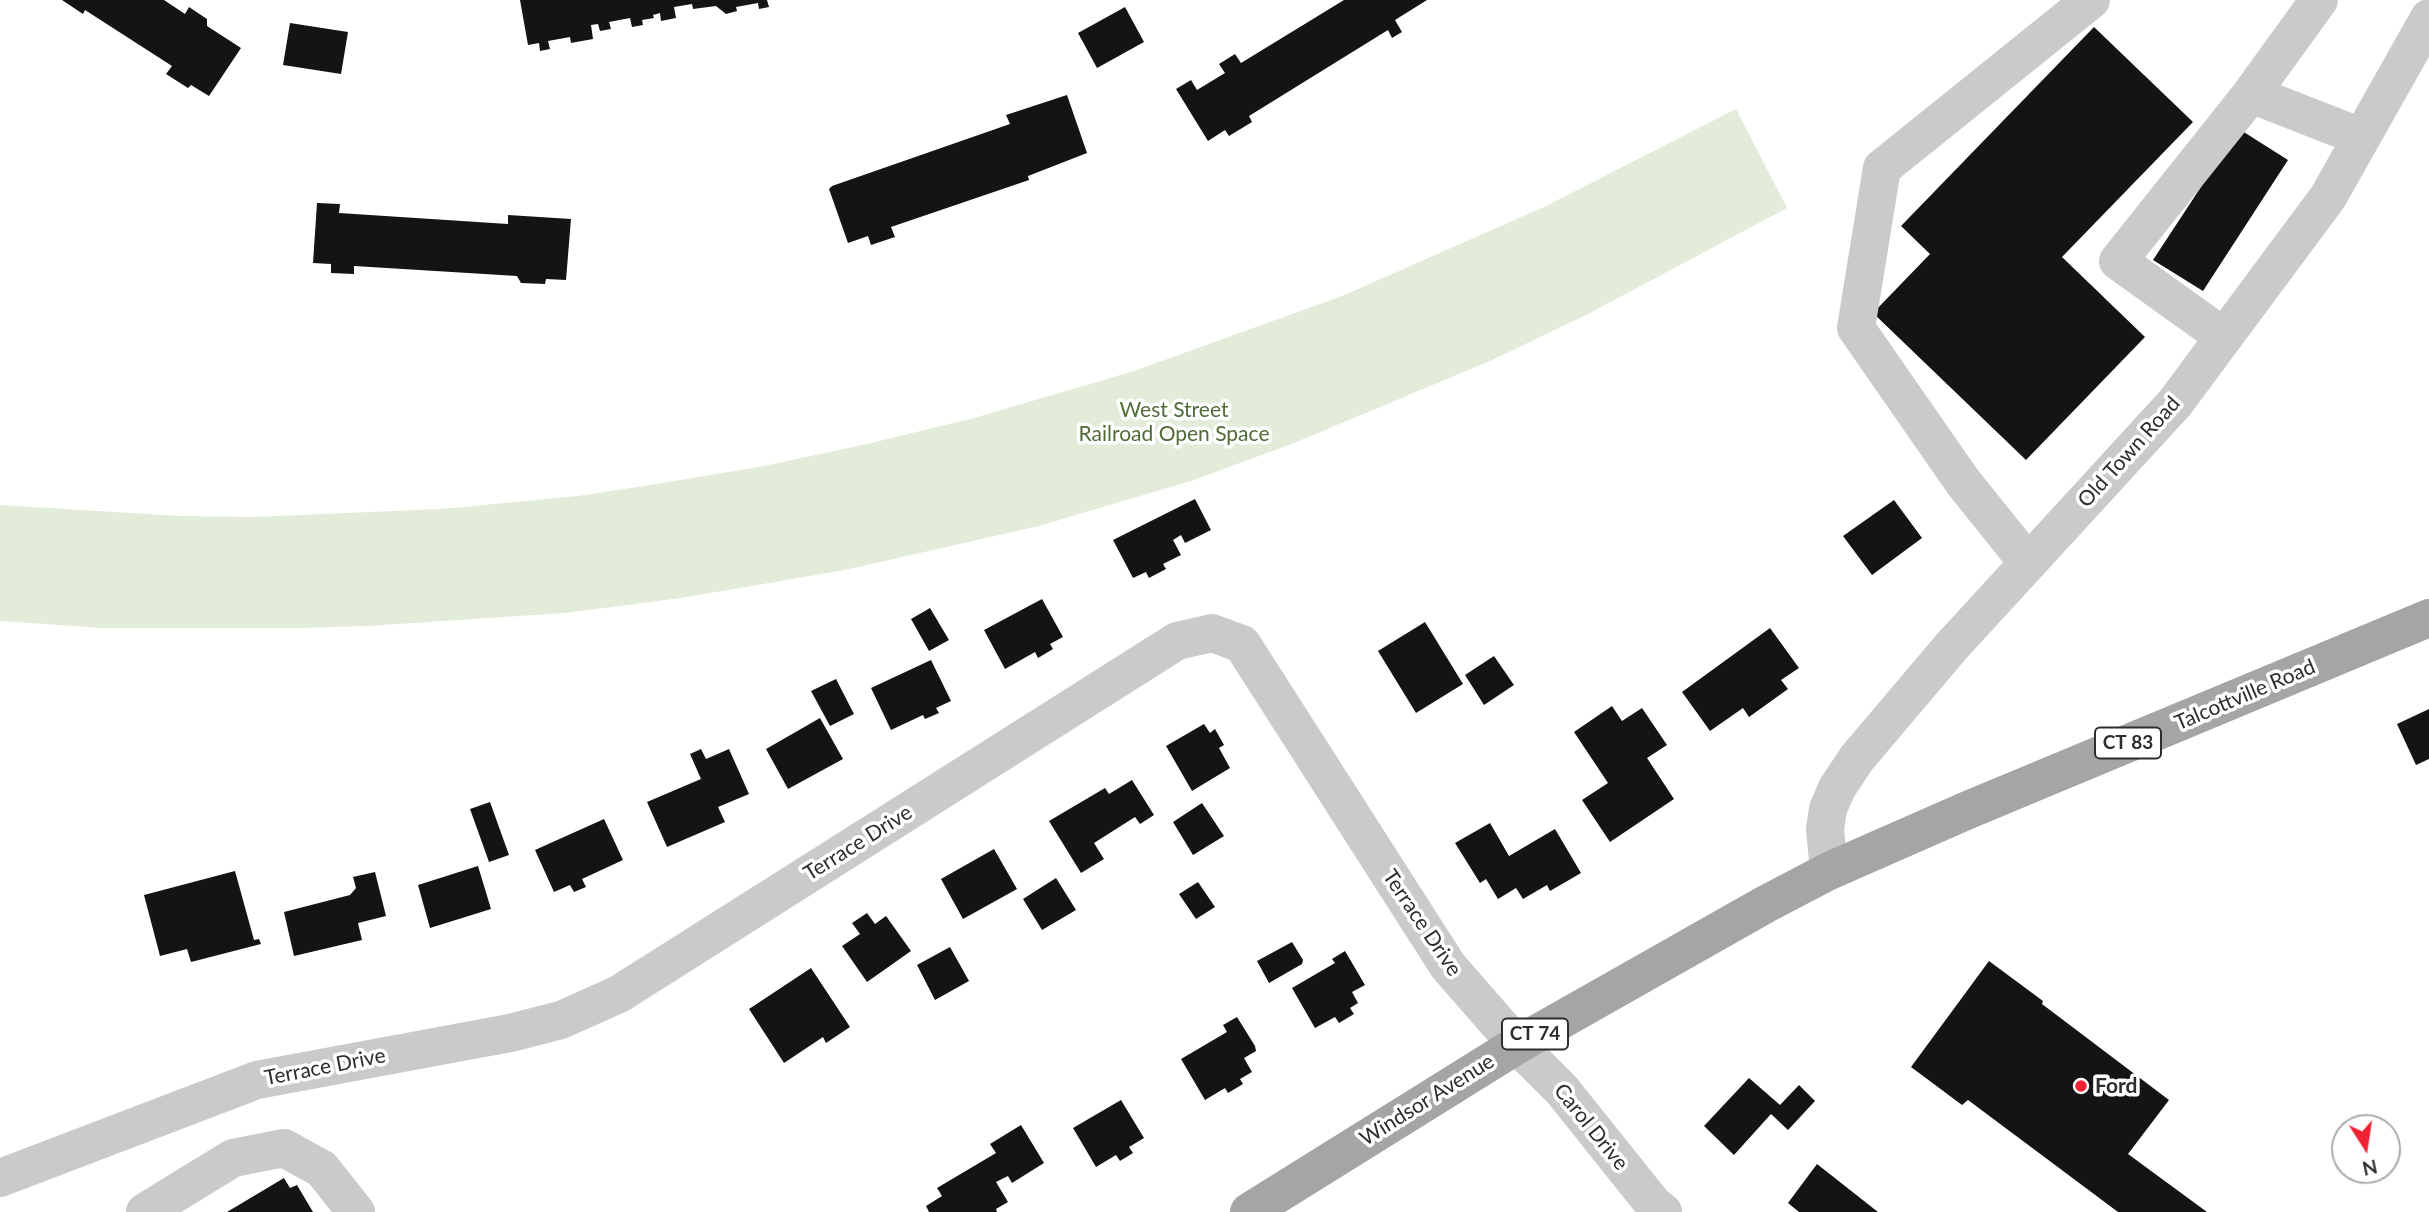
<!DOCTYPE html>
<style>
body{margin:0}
#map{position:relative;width:2429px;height:1212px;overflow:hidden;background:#fff;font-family:Lato,sans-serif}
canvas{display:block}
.north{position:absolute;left:2331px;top:1114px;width:70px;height:70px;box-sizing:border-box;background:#fff;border:2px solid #ababab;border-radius:50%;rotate:168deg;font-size:19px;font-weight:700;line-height:28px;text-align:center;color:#2d2d2d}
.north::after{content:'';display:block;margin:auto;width:24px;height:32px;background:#f02335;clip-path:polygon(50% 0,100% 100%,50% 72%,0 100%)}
</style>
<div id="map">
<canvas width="2429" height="1212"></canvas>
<div class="north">N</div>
</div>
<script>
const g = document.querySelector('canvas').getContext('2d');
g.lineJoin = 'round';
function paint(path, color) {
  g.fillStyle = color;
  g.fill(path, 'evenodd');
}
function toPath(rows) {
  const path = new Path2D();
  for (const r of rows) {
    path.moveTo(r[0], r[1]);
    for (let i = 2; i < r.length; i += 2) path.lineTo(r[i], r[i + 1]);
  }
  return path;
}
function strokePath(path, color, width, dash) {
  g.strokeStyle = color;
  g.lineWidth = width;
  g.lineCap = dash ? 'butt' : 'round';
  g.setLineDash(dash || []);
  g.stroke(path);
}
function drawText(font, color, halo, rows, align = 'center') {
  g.font = font + ' Lato,sans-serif';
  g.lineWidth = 7;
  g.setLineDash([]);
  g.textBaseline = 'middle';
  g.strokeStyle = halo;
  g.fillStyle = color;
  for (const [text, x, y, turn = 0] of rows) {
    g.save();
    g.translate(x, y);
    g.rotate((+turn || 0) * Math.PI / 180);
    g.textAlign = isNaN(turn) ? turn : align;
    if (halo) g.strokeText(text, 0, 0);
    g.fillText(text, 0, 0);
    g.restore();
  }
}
const green = toPath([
 [1736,109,1787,208,1586,315,1490,361,1294,443,1194,480,1039,526,845,570,681,598,565,613,367,626,300,628,103,628,0,621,0,505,180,516,252,517,441,509,578,496,650,485,759,467,867,444,974,418,1134,371,1342,296,1544,207]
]);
const building = toPath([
 [62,0,164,0,185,14,189,7,207,19,207,26,241,48,209,96,191,85,188,88,166,74,172,66,85,10,83,14],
 [520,0,767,0,769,7,759,9,758,3,736,7,737,11,726,14,716,6,693,9,692,4,674,7,676,18,661,21,660,13,653,15,654,18,642,20,643,25,632,27,630,18,609,22,611,29,600,31,598,24,591,25,593,39,571,43,570,37,548,41,550,49,540,51,539,43,528,45],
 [1344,0,1427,0,1395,20,1402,32,1392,38,1388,30,1249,116,1252,122,1229,136,1225,130,1208,141,1176,89,1191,80,1197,90,1225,73,1219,64,1235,54,1241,63],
 [1125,7,1144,42,1097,68,1078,33],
 [290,23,348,32,341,74,283,65],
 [2094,27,2193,122,2062,257,2145,337,2026,460,1873,313,1930,254,1901,226],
 [1067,95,1087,153,1028,176,1029,180,891,227,895,237,871,245,868,236,848,243,829,189,832,186,1010,124,1006,115],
 [2239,129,2288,160,2203,291,2153,260],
 [317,203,340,204,339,213,508,224,508,215,571,219,566,280,546,279,545,284,521,283,517,276,354,266,354,274,331,273,331,264,313,263],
 [1195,499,1211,530,1185,543,1181,535,1173,540,1181,555,1163,564,1166,569,1149,578,1146,572,1133,578,1113,540],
 [1894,500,1922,538,1872,575,1843,536],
 [1042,599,1063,637,1050,644,1053,649,1038,658,1035,652,1005,669,984,630],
 [930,608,949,640,929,651,911,619],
 [1425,622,1463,684,1416,713,1378,651],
 [1770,628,1799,668,1781,680,1788,689,1749,717,1743,708,1710,731,1682,692],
 [1494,656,1514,685,1484,705,1465,675],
 [931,660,951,701,936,708,939,713,925,719,923,715,891,730,871,688],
 [836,679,854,714,830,726,811,691],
 [1612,706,1622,721,1642,708,1667,745,1647,758,1674,799,1610,842,1582,800,1608,783,1574,732],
 [2429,709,2429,759,2416,765,2397,724],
 [820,718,843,759,788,789,766,749],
 [1204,724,1210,733,1215,729,1224,745,1219,748,1230,768,1192,791,1166,746],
 [701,749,706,759,729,749,749,794,718,807,725,822,667,847,647,802,701,779,690,754],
 [1132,780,1154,815,1140,824,1135,817,1094,843,1104,859,1081,873,1049,821,1105,788,1109,794],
 [490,802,509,855,489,862,470,809],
 [1202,803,1224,836,1193,855,1173,822],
 [604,819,623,860,582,879,586,887,574,892,570,885,554,892,535,850],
 [1490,823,1509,856,1555,829,1581,873,1550,891,1547,885,1523,899,1516,888,1498,899,1486,879,1480,883,1455,843],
 [994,849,1017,889,963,919,941,879],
 [478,866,491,909,430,928,418,885],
 [235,871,254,940,259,939,261,944,191,962,187,949,160,956,144,895],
 [375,872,386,916,358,923,362,940,294,956,284,912,350,895,356,888,353,877],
 [1056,878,1076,910,1042,930,1023,899],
 [1198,882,1215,907,1196,919,1179,894],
 [867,913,875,924,886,916,911,951,867,982,842,946,860,934,852,923],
 [1292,942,1303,960,1302,964,1269,983,1257,961],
 [950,947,969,981,935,1000,917,965],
 [1345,951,1365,985,1352,992,1358,1003,1350,1008,1354,1014,1339,1023,1335,1017,1315,1028,1292,988,1335,963,1332,959],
 [1989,961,2043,1001,2042,1004,2169,1100,2128,1154,2207,1212,2118,1212,1968,1100,1962,1105,1911,1067],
 [811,968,850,1027,826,1043,823,1037,784,1063,749,1009],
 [1237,1017,1255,1046,1256,1051,1244,1058,1252,1072,1240,1079,1243,1084,1228,1093,1225,1088,1205,1100,1181,1059,1227,1032,1223,1025],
 [1749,1078,1780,1105,1799,1085,1815,1101,1788,1130,1771,1114,1734,1155,1704,1126],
 [1121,1100,1144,1138,1129,1147,1133,1153,1120,1161,1116,1155,1096,1167,1073,1128],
 [1021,1125,1044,1163,1012,1183,1008,1176,996,1182,1008,1202,996,1209,997,1212,929,1212,926,1206,942,1196,937,1188,996,1153,990,1144],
 [1817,1164,1878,1212,1799,1212,1788,1203],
 [284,1178,290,1188,297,1185,313,1212,227,1212]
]);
const minor = toPath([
 [2319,0,2251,94,2361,137],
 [2224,337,2118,261,2251,94],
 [2028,563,1963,482,1856,328,1882,168,2091,0],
 [1829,871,1825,829,1828,809,1837,788,1857,758,1951,647,2175,403,2328,197,2429,18],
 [0,1178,257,1080,510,1033,561,1020,619,994,1177,641,1212,633,1242,644,1448,966,1517,1045,1562,1090,1654,1205,1663,1212],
 [145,1212,233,1158,284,1148,322,1169,356,1212]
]);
const major = toPath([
 [1249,1212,1517,1045,1766,904,1829,871,1968,810,2429,618]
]);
const markers = [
 [2081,1086,7,"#f02335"]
];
const shields = [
 [2128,743,66],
 [1535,1034,66]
];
const shieldNames = [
 ["CT 83",2128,743],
 ["CT 74",1535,1034]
];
const parkNames = [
 ["West Street",1174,410],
 ["Railroad Open Space",1174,434]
];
const streetNames = [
 ["Old Town Road",2129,452,-48],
 ["Talcottville Road",2245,695,-23],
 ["Terrace Drive",858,843,-32],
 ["Terrace Drive",1422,923,56],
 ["Terrace Drive",325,1067,-11],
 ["Windsor Avenue",1427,1100,-32],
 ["Carol Drive",1591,1127,51]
];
const poiNames = [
 ["Ford",2095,1086]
];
paint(green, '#e3ecd9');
paint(building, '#141414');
strokePath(minor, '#cacaca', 38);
strokePath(major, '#a5a5a5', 38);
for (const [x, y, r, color] of markers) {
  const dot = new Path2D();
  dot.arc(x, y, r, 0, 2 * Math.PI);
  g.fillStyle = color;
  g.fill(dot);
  strokePath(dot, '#fff', 2.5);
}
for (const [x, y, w] of shields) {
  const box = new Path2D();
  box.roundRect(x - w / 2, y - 15.5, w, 31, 5);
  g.fillStyle = '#fff';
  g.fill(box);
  strokePath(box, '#2d2d2d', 2);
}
drawText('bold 19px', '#2d2d2d', null, shieldNames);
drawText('21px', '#506b38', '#fff', parkNames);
drawText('21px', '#2d2d2d', '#fff', streetNames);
drawText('bold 21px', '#2d2d2d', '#fff', poiNames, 'left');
</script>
